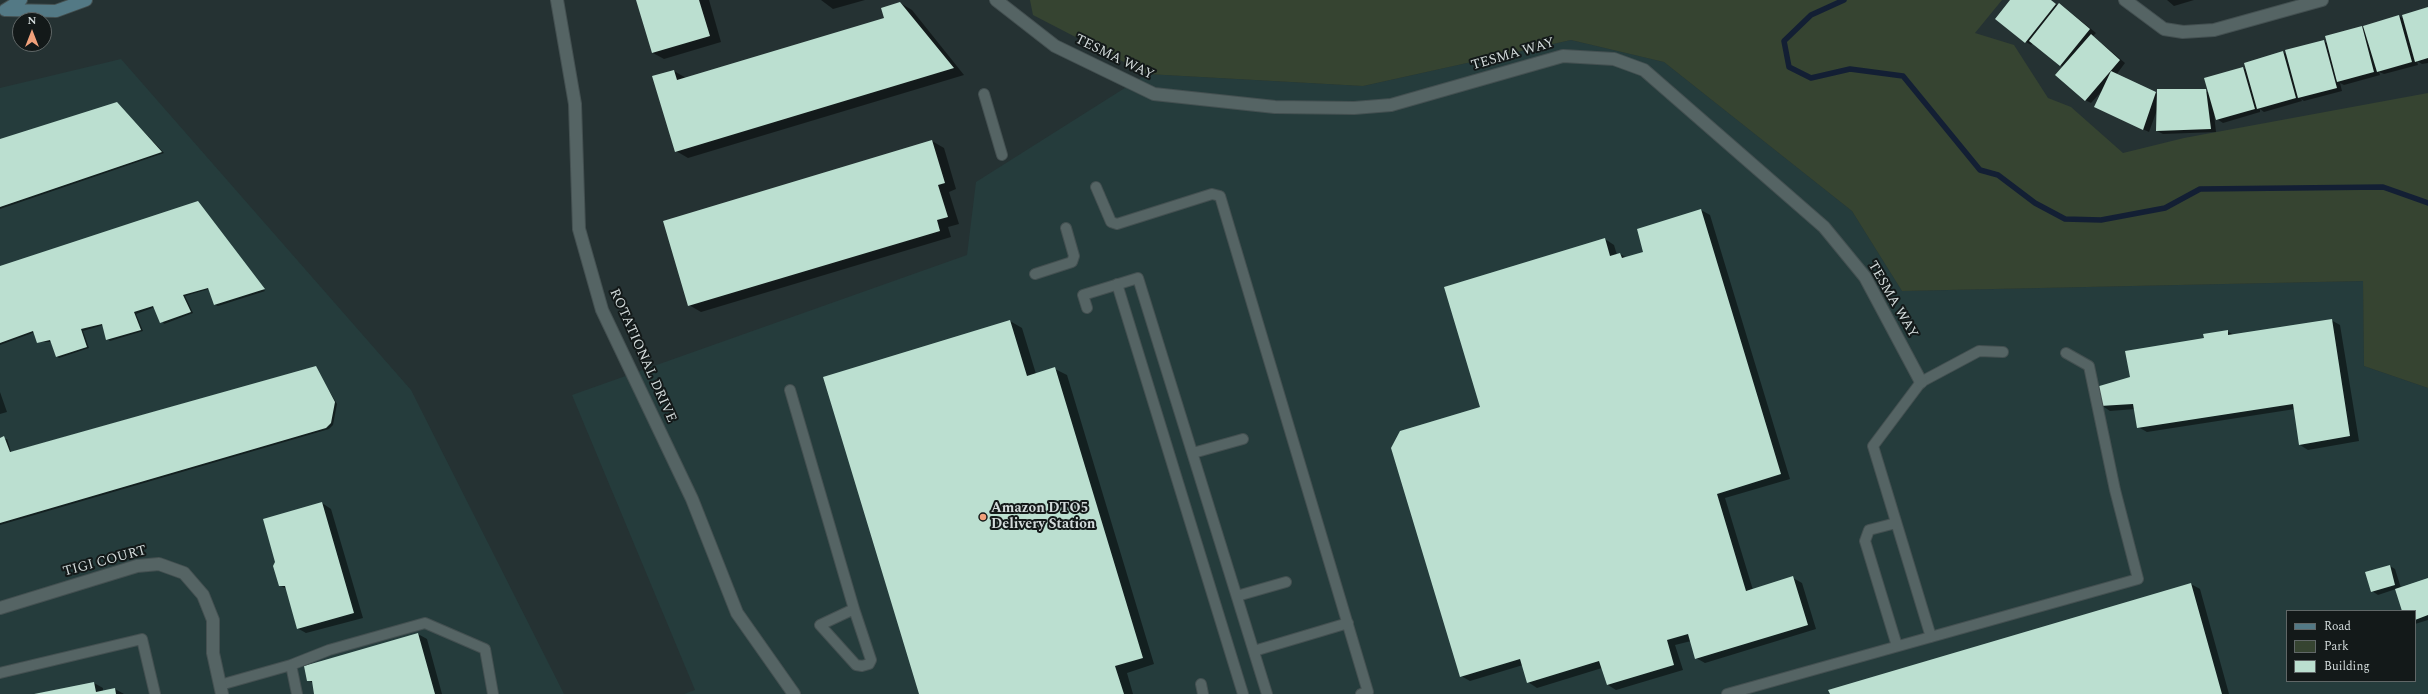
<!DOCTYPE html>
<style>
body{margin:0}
#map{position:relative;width:2428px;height:694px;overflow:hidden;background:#253233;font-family:Spectral,serif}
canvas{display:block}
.legend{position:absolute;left:2286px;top:610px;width:130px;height:72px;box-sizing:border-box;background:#131919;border:1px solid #606767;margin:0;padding:5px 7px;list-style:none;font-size:12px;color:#d3dbdb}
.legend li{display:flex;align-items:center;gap:8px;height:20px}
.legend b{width:20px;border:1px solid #606767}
.north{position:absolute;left:12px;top:12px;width:40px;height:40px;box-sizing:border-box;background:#131919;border:1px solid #606767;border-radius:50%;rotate:0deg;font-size:11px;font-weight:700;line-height:16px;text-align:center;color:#d3dbdb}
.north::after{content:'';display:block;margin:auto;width:14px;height:18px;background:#f1a17b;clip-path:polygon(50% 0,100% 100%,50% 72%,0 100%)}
</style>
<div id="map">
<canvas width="2428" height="694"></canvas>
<ul class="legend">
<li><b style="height:5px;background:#537985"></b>Road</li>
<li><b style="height:11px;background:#364431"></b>Park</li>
<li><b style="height:11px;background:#bbdfd0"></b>Building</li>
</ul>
<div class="north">N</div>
</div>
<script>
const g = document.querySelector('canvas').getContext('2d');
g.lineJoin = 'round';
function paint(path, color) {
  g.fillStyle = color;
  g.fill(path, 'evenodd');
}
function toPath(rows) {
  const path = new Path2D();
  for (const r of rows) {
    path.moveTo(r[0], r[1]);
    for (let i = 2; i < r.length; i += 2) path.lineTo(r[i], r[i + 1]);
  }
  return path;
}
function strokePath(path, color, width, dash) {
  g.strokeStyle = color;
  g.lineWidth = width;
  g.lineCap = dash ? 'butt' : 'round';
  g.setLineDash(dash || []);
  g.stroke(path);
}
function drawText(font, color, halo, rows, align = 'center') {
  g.font = font + ' Spectral,serif';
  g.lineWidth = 4;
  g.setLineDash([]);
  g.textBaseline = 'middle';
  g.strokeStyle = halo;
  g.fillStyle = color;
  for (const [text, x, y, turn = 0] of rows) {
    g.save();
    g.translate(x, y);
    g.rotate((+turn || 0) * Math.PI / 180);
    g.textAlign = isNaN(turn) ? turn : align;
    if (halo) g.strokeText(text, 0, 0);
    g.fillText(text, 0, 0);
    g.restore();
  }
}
const built = toPath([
 [1571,40,1664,62,1852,211,1902,291,2363,281,2364,366,2428,388,2428,694,684,694,695,690,572,395,967,255,976,182,1147,74,1363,86],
 [2287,611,2415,611,2415,681,2287,681],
 [121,59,411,390,564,694,0,694,0,88]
]);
const green = toPath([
 [1030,0,2002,0,1975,33,2014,45,2048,98,2071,107,2123,153,2184,138,2428,93,2428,388,2364,366,2363,281,1902,291,1852,211,1664,62,1571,40,1363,86,1147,74,1033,15]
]);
const shadow = toPath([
 [637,0,709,0,721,42,664,59,653,53],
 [821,0,865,0,833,9],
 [2012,0,2051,0,2058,6,2060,4,2065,8,2096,33,2093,36,2125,63,2116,75,2158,94,2158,90,2209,92,2243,68,2247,70,2283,52,2287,55,2324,41,2327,43,2362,27,2366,29,2399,16,2404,19,2428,8,2428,63,2422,64,2417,61,2418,65,2384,74,2379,72,2380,75,2344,85,2340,83,2342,91,2304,101,2301,99,2302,101,2264,112,2260,109,2260,112,2223,123,2217,119,2214,114,2216,132,2163,134,2157,131,2157,110,2149,132,2101,110,2101,92,2091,103,2085,100,2063,67,2033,43,2031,45,2026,42],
 [2167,0,2194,0,2174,6],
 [900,3,912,10,964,75,688,158,676,151,674,71,686,78,886,19],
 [117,103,164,153,0,209,0,140],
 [932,141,944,148,956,189,949,192,959,224,948,227,951,237,701,312,689,305],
 [198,202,265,291,218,306,215,305,209,289,185,296,193,313,164,324,155,307,136,314,143,331,110,341,107,339,103,325,83,331,89,348,59,358,56,356,51,342,38,342,35,332,0,345,0,267],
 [1701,210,1710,215,1790,479,1725,498,1753,590,1793,578,1802,583,1816,629,1705,663,1696,658,1691,641,1675,645,1683,670,1616,690,1608,685,1602,668,1537,688,1528,682,1523,665,1470,681,1461,676,1482,408,1605,239,1614,245,1617,255,1620,254,1627,258,1645,253],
 [2331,320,2340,325,2359,441,2308,450,2300,445,2295,409,2147,432,2138,427,2135,409,2110,411,2101,405,2131,378,2205,339,2227,331,2234,335],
 [1010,321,1022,328,1036,374,1055,369,1067,375,1154,664,1127,673,1133,694,920,694],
 [315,367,337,404,333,425,329,429,0,525,0,439,7,439,11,452],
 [0,392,7,412,0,414],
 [322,503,331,509,363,618,306,633,297,628,287,589,279,585],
 [2390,566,2395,569,2401,588,2428,579,2428,620,2415,624,2415,611,2404,611,2396,589,2378,595,2372,591],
 [2191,584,2200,589,2229,694,1831,694],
 [418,634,427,639,442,694,315,694,313,683,308,680],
 [94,683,103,688,103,691,115,689,124,694,35,694]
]);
const stream = toPath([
 [1844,0,1811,15,1784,41,1789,67,1811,78,1850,69,1903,76,1980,170,1998,175,2035,203,2065,219,2101,220,2165,208,2200,189,2383,187,2428,203]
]);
const building = toPath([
 [636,0,699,0,710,36,652,53],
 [2010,0,2051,0,2056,4,2025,43,1995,19],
 [900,2,954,68,675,152,652,76,674,70,677,80,884,18,881,8],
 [2059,3,2090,29,2060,66,2029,41],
 [2428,7,2428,58,2415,62,2402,15],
 [2399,15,2412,62,2377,72,2363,26],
 [2362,26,2374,72,2337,82,2325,36],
 [2091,34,2120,60,2085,101,2055,75],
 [2324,40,2337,88,2298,98,2285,50],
 [2283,51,2296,98,2257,109,2244,63],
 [2243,67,2255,109,2216,120,2204,78],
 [2111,71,2156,92,2143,130,2094,107],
 [2157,89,2206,89,2211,129,2156,131],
 [117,102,162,152,0,207,0,139],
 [932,140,945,183,938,185,948,217,937,220,940,231,688,306,663,221],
 [198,201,265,289,214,305,208,288,183,295,191,312,160,323,153,306,134,312,141,330,106,340,102,324,81,329,87,347,56,357,50,340,37,343,33,331,0,343,0,266],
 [1701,209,1781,474,1717,494,1746,591,1793,576,1808,625,1695,659,1688,634,1667,640,1674,665,1607,685,1599,661,1527,683,1520,659,1460,677,1391,448,1400,431,1480,407,1444,287,1605,238,1610,256,1620,253,1622,258,1643,252,1637,229],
 [2332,319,2350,436,2299,445,2293,404,2137,428,2133,404,2100,406,2096,387,2130,377,2125,351,2204,338,2203,334,2228,330,2228,335],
 [1010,320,1027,376,1055,367,1143,658,1115,666,1124,694,919,694,823,377],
 [316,366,335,402,331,423,326,428,0,523,0,438,4,436,10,452],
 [322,502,354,613,297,629,285,586,279,586,273,566,275,562,263,519],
 [2390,565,2395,585,2371,592,2365,572],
 [2428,578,2428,615,2415,620,2415,611,2402,611,2395,589],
 [2191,583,2222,694,1830,694,1828,690],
 [418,633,435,694,314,694,312,681,307,681,304,666],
 [94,682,96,692,115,688,116,694,34,694]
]);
const lane = toPath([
 [984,94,1002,155],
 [1096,187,1111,222,1117,224,1212,194,1220,196,1368,692,1361,694],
 [1035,274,1072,262,1074,256,1066,228],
 [1117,284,1243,694],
 [1087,308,1083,295,1138,278,1267,694],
 [790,390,854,609,820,625,856,665,862,666,869,664,871,660,854,609],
 [1193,453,1243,439],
 [1896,523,1869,530,1865,541,1897,646],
 [1237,596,1286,582],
 [1931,637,1873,446,1921,382,1979,351,2003,352],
 [1254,651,1348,623],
 [0,673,142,639,155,694],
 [1201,684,1203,694],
 [220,685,291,665],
 [297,694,291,665,329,650,425,623,485,649,493,694],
 [1727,694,2138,579,2115,490,2089,366,2066,353]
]);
const street = toPath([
 [557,0,575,104,579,229,602,310,692,499,737,613,794,694],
 [996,0,1055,46,1154,94,1275,107,1354,108,1391,105,1563,56,1614,59,1644,70,1824,227,1865,277,1921,382],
 [2125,0,2164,29,2183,32,2214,30,2322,0],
 [0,608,137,566,159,564,184,573,203,595,213,620,213,653,222,694]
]);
const secondary = toPath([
 [5,10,21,0],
 [6,10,56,11,86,0]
]);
const markers = [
 [983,517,4,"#f1a17b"]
];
const streetNames = [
 ["TESMA WAY",1513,55,-16],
 ["TESMA WAY",1114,58,26],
 ["TESMA WAY",1892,300,60],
 ["ROTATIONAL DRIVE",642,356,66],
 ["TIGI COURT",105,562,-15]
];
const poiNames = [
 ["Amazon DTO5",991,509],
 ["Delivery Station",991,525]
];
paint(built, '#253c3c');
paint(green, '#364431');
paint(shadow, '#0007');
strokePath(stream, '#131f34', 5.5);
paint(building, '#bbdfd0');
strokePath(lane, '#445051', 12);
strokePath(street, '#445051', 14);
strokePath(secondary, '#445051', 14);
strokePath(lane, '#556464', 10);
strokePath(street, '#556464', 12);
strokePath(secondary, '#537985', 12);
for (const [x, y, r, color] of markers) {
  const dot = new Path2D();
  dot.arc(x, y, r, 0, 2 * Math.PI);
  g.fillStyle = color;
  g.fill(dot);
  strokePath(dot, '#131919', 1.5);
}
drawText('14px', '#d3dbdb', '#131919', streetNames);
drawText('bold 14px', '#d3dbdb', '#131919', poiNames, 'left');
</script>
